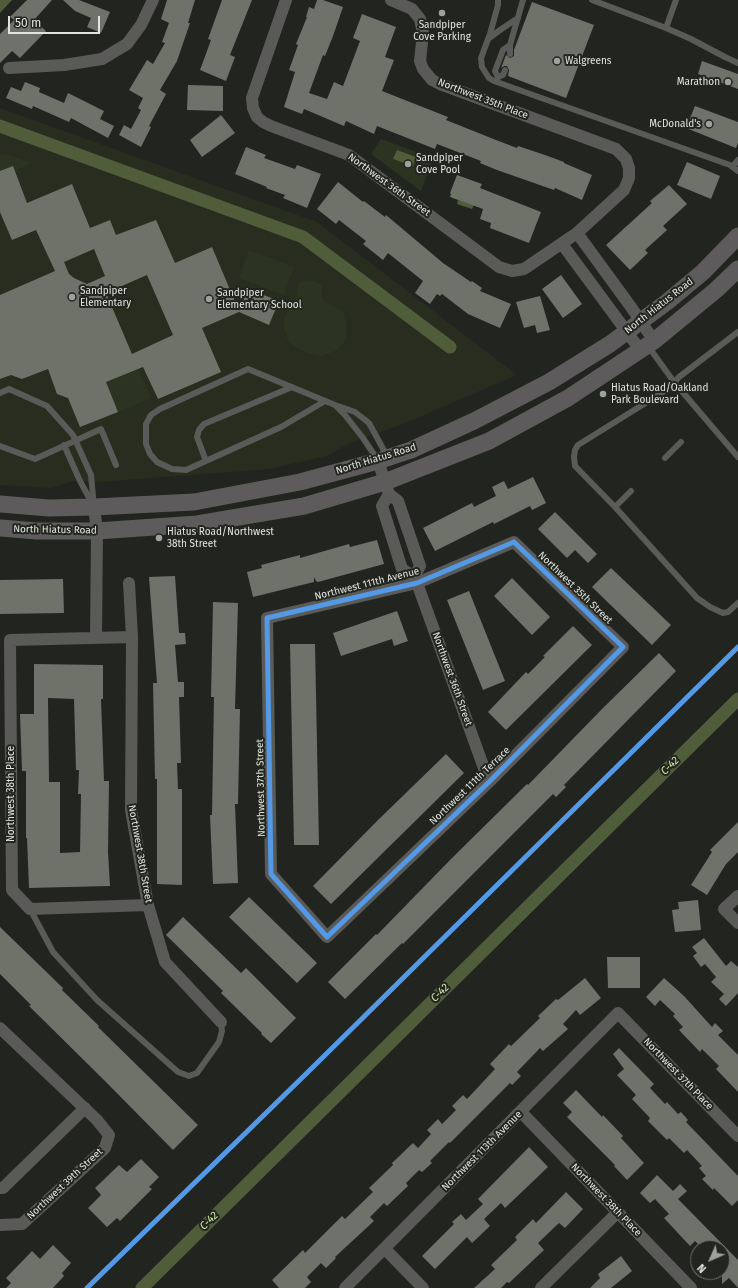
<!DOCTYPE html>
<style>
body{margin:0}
#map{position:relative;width:738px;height:1288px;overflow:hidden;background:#222420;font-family:"Fira Sans",sans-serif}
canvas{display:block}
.north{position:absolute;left:690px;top:1240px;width:40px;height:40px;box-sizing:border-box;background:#22261e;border:1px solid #6f726b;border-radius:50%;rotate:225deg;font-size:11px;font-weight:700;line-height:16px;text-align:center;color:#e2e5df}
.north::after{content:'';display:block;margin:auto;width:14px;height:18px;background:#9fa19c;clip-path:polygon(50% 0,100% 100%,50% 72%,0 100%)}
.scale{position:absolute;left:8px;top:16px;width:92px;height:18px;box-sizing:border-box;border:2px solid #e2e5df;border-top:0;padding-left:5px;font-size:12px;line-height:14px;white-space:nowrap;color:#e2e5df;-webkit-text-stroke:3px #22261e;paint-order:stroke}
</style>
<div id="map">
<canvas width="738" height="1288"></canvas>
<div class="north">N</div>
<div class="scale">50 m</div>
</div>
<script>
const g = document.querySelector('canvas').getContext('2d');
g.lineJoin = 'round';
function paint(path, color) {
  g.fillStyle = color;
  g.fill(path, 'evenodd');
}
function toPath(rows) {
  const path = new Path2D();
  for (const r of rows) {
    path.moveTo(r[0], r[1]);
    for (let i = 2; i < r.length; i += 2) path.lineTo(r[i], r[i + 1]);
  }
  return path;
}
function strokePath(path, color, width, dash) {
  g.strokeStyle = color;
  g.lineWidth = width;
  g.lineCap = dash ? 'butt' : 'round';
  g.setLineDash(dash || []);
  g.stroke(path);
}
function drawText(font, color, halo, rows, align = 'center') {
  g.font = font + ' "Fira Sans",sans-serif';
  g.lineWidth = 4;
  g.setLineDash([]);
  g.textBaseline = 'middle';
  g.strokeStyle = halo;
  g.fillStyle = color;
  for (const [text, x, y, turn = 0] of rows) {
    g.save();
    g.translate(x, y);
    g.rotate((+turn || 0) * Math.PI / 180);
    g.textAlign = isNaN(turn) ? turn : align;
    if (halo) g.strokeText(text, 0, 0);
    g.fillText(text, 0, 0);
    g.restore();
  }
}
const built = toPath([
 [0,108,317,222,517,375,403,424,352,442,326,456,270,469,100,482,74,481,51,488,0,485]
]);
const green = toPath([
 [381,139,433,158,421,191,371,154],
 [0,154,12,156,31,163,15,171,12,166,0,171],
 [249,250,294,267,284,295,239,278],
 [308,280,314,281,321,285,322,288,321,296,323,300,343,312,347,325,346,336,343,344,335,351,322,356,308,353,295,347,288,340,284,329,284,317,296,300,298,285,300,282],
 [138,369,151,398,118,412,106,382]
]);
const water = toPath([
 [0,0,12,0,0,13],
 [397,150,416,157,413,166,393,159],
 [458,200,474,205,472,209,457,204]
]);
const canal = toPath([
 [0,126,303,237,450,347],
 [142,1288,738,699]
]);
const building = toPath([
 [27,0,52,0,34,20,46,31,20,58,12,51,0,63,0,34,14,20,10,17],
 [63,0,79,0,110,12,101,33,87,27,91,18,75,11],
 [167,0,195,0,188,23,190,23,177,61,160,90,166,94,149,126,151,127,141,147,119,135,124,125,131,129,141,110,138,108,143,98,129,90,147,60,153,64,165,43,162,42,169,23,161,19],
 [222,0,252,0,230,55,235,57,226,81,200,70,211,40,208,39],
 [317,0,323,0,343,7,333,36,325,56,323,55,309,93,327,99,334,82,343,86,360,41,353,38,362,14,396,27,385,57,394,60,382,91,448,117,446,120,496,140,517,148,518,146,545,155,564,162,564,163,592,175,582,200,555,188,554,190,497,170,480,163,481,161,437,144,435,149,377,126,374,134,346,121,344,126,304,109,302,114,284,107,295,72,289,70,298,45,296,44,307,17,306,17,309,7,314,9],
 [532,2,594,25,566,98,508,76,509,70,507,66,504,66,501,68,506,55,510,58,514,56,514,50],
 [702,61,738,74,738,89,698,74],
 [25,82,40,88,39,92,64,103,68,93,104,111,100,119,114,126,108,138,71,118,69,122,33,106,32,109,6,98,11,87,21,91],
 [188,85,223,86,223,111,187,110],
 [695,106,738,122,738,143,736,148,686,128],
 [221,115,235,133,202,157,190,140],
 [246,147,266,155,264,158,295,169,297,165,321,174,307,208,283,198,285,195,266,188,267,187,235,174],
 [687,162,720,176,711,199,677,185],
 [13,166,27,203,72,184,90,228,110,220,116,235,156,220,175,263,212,247,239,311,248,289,279,301,269,325,239,312,202,328,221,372,158,399,143,367,106,382,118,412,80,427,68,398,57,394,48,369,22,379,11,375,0,379,0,295,55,271,36,230,12,240,0,212,0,171],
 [94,249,105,276,87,284,74,278,69,274,64,262],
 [147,275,173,335,132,354,106,293],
 [457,175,482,184,480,188,541,212,529,243,490,228,491,223,480,219,483,209,450,197,451,194,450,193],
 [338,182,363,202,364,201,385,217,386,215,443,263,471,282,472,281,482,288,480,291,511,304,500,328,468,314,442,294,440,296,437,294,430,304,415,293,423,281,388,253,383,260,363,244,366,241,339,220,336,224,317,209],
 [669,185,687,204,663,226,667,230,645,250,648,253,630,270,606,245,652,203,650,201],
 [561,275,582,304,563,318,542,289],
 [540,296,550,330,537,333,535,325,524,328,516,302],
 [533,477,546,503,532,510,530,506,494,524,493,522,435,551,423,528,472,503,474,507,496,496,492,487,504,481,508,489],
 [555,512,597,554,588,563,575,550,567,558,538,529],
 [377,540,384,564,318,582,316,581,314,577,314,582,253,597,247,572,262,568,261,565,300,555,300,558,349,544,350,547],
 [611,568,671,625,652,645,592,587],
 [175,576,179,633,185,633,186,644,175,645,178,682,184,682,184,697,179,697,181,763,177,763,178,789,182,789,182,885,157,884,157,779,155,779,153,683,157,683,149,577],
 [512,578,550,617,532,635,494,596],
 [63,579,64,613,0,614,0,580],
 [469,591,505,681,483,690,447,600],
 [213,602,238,603,235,709,240,709,238,804,235,804,238,883,213,884,210,815,212,815,214,697,211,697],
 [397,611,408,641,394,646,392,639,341,656,333,633],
 [573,626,592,645,506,730,488,712,526,672,528,674,545,657,543,656],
 [290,644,315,644,319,845,294,845],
 [659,653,676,671,564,785,566,787,556,797,553,794,403,944,402,943,345,999,328,982,376,934,377,935,451,859,527,784,528,785,602,709],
 [34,664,103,665,103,699,101,699,104,781,109,781,108,852,110,886,29,888,27,838,26,838,26,771,22,771,20,714,34,714],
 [48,698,74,699,76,770,79,770,78,794,81,794,80,852,60,853,60,782,49,782],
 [446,754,464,773,331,904,313,886,378,820],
 [738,822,738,852,726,864,707,895,691,885,712,852,710,850],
 [249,897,317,963,297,983,229,917],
 [698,900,701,930,675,932,672,910,679,909,678,902],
 [183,917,241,973,246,968,296,1018,271,1043,261,1034,262,1033,221,993,223,991,166,935],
 [0,927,63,988,62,990,99,1026,98,1027,198,1125,173,1150,105,1081,29,1006,31,1005,0,974],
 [704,938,726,966,731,961,738,967,738,993,726,1006,719,999,724,994,711,982,716,977,705,964,701,967,693,956,697,953,692,947],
 [607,957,640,957,640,988,608,988],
 [585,978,601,998,580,1015,576,1010,563,1024,568,1029,543,1051,540,1048,517,1072,521,1076,512,1085,510,1083,450,1143,449,1142,430,1161,432,1163,422,1172,419,1170,406,1183,408,1186,387,1206,384,1203,370,1217,374,1221,335,1257,336,1258,326,1268,321,1263,307,1277,311,1282,305,1288,279,1288,272,1280,303,1250,305,1253,342,1216,345,1219,373,1192,369,1188,393,1165,392,1163,413,1143,418,1148,431,1134,427,1130,438,1119,442,1124,456,1110,452,1106,463,1095,467,1099,495,1069,490,1064,509,1044,511,1046,540,1018,538,1016,556,999,558,1000],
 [664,978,684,996,712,1027,715,1023,723,1031,718,1035,738,1055,738,1092,716,1069,719,1066,702,1049,700,1052,679,1030,683,1027,673,1016,675,1014,660,1000,655,1006,646,997],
 [619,1048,654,1084,650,1088,665,1104,667,1102,678,1114,681,1112,688,1120,686,1122,738,1176,738,1200,732,1206,714,1188,713,1190,702,1179,706,1176,699,1168,702,1166,687,1150,684,1153,669,1138,667,1140,648,1121,650,1118,632,1099,636,1095,617,1075,624,1069,613,1054],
 [576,1090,602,1117,603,1115,623,1136,621,1138,644,1163,627,1180,614,1166,615,1165,567,1117,572,1112,563,1103],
 [529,1147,548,1167,505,1208,501,1203,484,1219,490,1226,472,1243,467,1237,435,1269,422,1256,454,1224,452,1222,461,1214,466,1220,483,1204,478,1199],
 [141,1159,159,1177,149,1187,152,1189,120,1221,117,1218,107,1227,88,1208,101,1195,95,1188,119,1165,127,1172],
 [657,1175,673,1191,680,1184,687,1191,678,1199,738,1260,738,1288,729,1278,722,1284,722,1248,702,1248,695,1241,690,1246,664,1218,669,1214,655,1199,650,1203,640,1193],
 [566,1192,583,1209,565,1228,559,1223,538,1243,544,1250,509,1283,507,1282,501,1288,474,1288,495,1269,491,1265,517,1240,515,1237,533,1219,536,1223],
 [53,1245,71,1263,62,1273,64,1276,53,1288,6,1288,11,1283,6,1278,32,1251,40,1259],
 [621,1256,632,1271,611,1288,590,1288,600,1278,598,1274]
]);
const lane = toPath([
 [498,0,498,5,490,34,481,58,482,67,489,78,494,81,533,95,730,165,738,171],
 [592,0,666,28,691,39,725,57,738,63],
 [666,28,676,0],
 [488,39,500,30,518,18],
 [510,54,510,45,523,0],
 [498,77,503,75,505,70],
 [497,82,498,77,495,71,503,50,510,45],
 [733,166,738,160],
 [738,332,679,377,668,389,578,445,575,450,574,457,575,466,615,507,697,598,710,607,723,613,728,612,738,603],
 [648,346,674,382,738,457],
 [0,393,9,389,47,406,73,435,91,475,94,507],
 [325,401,281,427,186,470,172,469,157,462,150,454,146,444,146,424,151,415,160,409,248,369,335,405,345,415,363,438,377,459],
 [338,406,355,412,369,423,387,456],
 [64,445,80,481,93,505],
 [0,446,35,459,101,429,116,465],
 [665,458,681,442],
 [206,461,197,437,199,430,204,424,292,387],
 [615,507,631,491],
 [30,909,53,952,97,1000,178,1072,189,1076,197,1073,219,1042,222,1031,221,1022]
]);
const street = toPath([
 [286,0,252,98,253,108,257,117,263,122,271,126,349,155,499,267,512,271,524,269,577,233,624,190,629,178,629,168,626,159,616,149,440,84,432,80,423,69,420,61,423,33,420,19,412,9,391,0],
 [9,68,64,65,102,59,127,44,141,25,153,0],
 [577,233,631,307,654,341],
 [562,244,641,351],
 [378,461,389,494,398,501,420,566,414,577],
 [389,494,382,506,402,569,414,577,417,583,489,782],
 [94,507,97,531,96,638],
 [514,542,623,647,489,782,327,937,271,874,267,618,417,583,514,542],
 [129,583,132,637,131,810,148,905,165,962,221,1022],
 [132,637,10,640,12,890,30,909,148,905],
 [738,896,724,909,738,923],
 [0,1028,97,1120,109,1135,105,1148,22,1224,0,1225],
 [521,1112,691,1288],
 [0,1188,3,1188,85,1108],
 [385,1249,423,1288],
 [345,1288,618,1013,738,1136],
 [541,1288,618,1212]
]);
const secondary = toPath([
 [0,504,49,508,94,507,194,502,300,482,378,461,411,450,474,421,549,382,610,344,667,302,703,272,738,236],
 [0,528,37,531,97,531,197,524,304,506,385,482,489,441,568,398,654,341,716,290,738,269]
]);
const cycleway = toPath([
 [514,542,623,647,489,782,327,937,271,874,267,618,417,583,514,542],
 [87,1288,311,1069,738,647]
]);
const markers = [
 [442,13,4,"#9fa19c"],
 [557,61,4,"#9fa19c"],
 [728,82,4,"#9fa19c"],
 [709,124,4,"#9fa19c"],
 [408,164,4,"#9fa19c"],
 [72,297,4,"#9fa19c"],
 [209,299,4,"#9fa19c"],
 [603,394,4,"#9fa19c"],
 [159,538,4,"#9fa19c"]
];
const poiNames = [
 ["Sandpiper",442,25,"center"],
 ["Cove Parking",442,37,"center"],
 ["Walgreens",565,61],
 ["Marathon",720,82,"right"],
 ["McDonald's",701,124,"right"],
 ["Sandpiper",416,158],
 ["Cove Pool",416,170],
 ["Sandpiper",80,291],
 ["Elementary",80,303],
 ["Sandpiper",217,293],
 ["Elementary School",217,305],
 ["Hiatus Road/Oakland",611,388],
 ["Park Boulevard",611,400],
 ["Hiatus Road/Northwest",167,532],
 ["38th Street",167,544]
];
const streetNames = [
 ["Northwest 35th Place",483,99,21],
 ["Northwest 36th Street",389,185,36],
 ["North Hiatus Road",659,306,-38],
 ["North Hiatus Road",376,459,-17],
 ["North Hiatus Road",55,530,1],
 ["Northwest 111th Avenue",367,584,-14],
 ["Northwest 35th Street",575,588,44],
 ["Northwest 36th Street",452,679,70],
 ["Northwest 111th Terrace",470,786,-44],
 ["Northwest 37th Street",261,788,-91],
 ["Northwest 38th Place",11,794,-90],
 ["Northwest 38th Street",140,854,80],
 ["Northwest 37th Place",678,1074,46],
 ["Northwest 113th Avenue",482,1151,-45],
 ["Northwest 39th Street",65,1184,-43],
 ["Northwest 38th Place",606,1200,46]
];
const waterNames = [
 ["C-42",670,766,-45],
 ["C-42",440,993,-45],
 ["C-42",209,1221,-45]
];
paint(built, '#282d20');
paint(green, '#2c3421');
paint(water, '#505d3b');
strokePath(canal, '#505d3b', 13);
paint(building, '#6e7268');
strokePath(lane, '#5a5a59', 6);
strokePath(street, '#5a5a59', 12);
strokePath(secondary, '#5d5b5c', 17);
strokePath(cycleway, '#5399e6', 5);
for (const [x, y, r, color] of markers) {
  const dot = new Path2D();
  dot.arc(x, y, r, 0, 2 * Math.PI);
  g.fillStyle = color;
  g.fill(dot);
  strokePath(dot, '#22261e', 1.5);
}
drawText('10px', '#e2e5df', '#22261e', poiNames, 'left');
drawText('10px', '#e2e5df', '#22261e', streetNames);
drawText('italic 11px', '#cfe8a8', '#22261e', waterNames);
</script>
